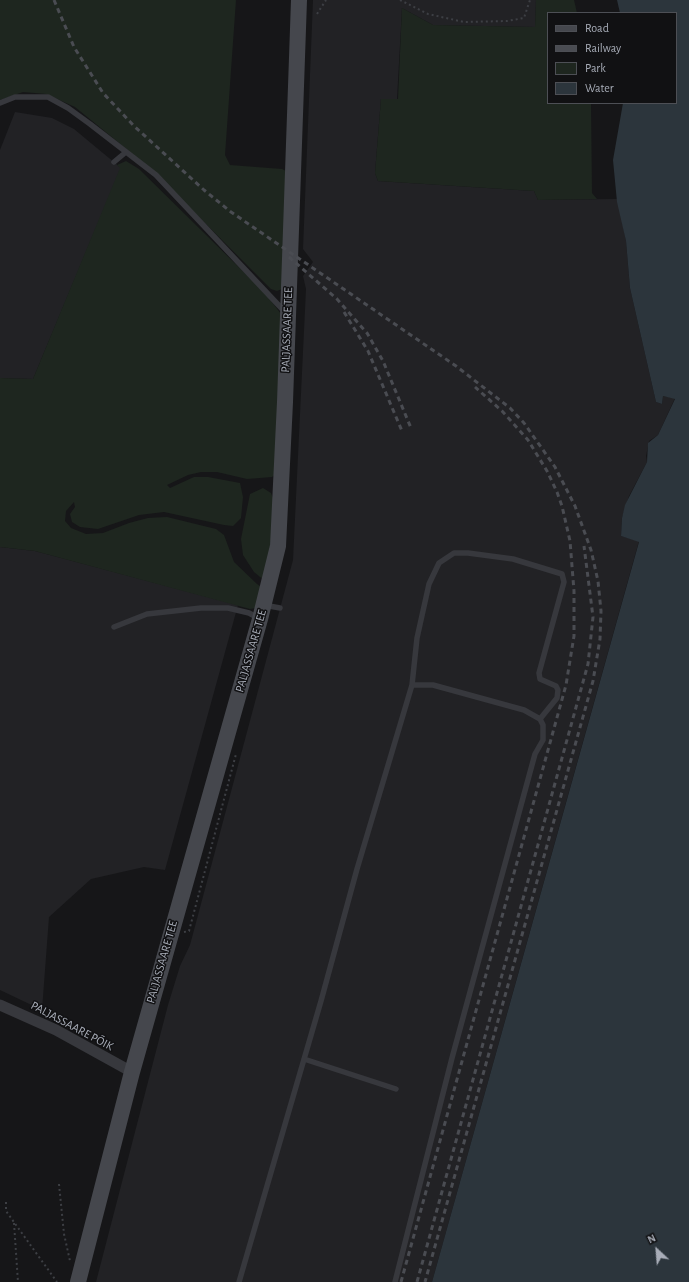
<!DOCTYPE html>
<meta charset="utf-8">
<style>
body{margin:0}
#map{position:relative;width:689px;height:1282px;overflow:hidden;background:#161618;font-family:"Alegreya Sans",sans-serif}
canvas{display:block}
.legend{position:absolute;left:547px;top:12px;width:130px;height:92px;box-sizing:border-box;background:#111113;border:1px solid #4d4f55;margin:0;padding:5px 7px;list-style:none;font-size:12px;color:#a8adb8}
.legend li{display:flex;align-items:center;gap:8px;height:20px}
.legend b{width:20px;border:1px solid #4d4f55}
.north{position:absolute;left:637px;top:1230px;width:40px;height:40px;-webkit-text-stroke:3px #111113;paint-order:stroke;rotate:334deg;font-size:11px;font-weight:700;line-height:16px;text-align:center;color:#a8adb8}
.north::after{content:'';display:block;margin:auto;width:14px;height:18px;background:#a8adb8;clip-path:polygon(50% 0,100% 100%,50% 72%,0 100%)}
</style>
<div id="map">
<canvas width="689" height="1282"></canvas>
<ul class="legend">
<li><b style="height:5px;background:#45474d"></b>Road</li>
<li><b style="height:5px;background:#4a4c52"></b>Railway</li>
<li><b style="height:11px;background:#1e261f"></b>Park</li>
<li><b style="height:11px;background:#2c353c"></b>Water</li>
</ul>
<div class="north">N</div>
</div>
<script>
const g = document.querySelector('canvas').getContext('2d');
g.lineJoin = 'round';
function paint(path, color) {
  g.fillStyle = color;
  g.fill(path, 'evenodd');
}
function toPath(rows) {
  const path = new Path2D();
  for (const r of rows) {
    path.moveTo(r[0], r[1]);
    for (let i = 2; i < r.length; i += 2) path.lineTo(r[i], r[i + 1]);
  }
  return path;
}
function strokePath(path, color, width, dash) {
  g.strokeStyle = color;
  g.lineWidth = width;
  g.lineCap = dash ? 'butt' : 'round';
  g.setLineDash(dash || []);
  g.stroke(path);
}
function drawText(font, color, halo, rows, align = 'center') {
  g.font = font + ' "Alegreya Sans",sans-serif';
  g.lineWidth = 3;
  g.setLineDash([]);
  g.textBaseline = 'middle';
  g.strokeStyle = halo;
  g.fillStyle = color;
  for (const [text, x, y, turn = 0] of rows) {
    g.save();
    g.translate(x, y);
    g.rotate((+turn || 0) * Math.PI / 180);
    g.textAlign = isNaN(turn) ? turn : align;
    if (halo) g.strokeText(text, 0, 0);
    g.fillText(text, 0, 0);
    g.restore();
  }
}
const built = toPath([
 [313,0,536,0,535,27,433,25,402,8,397,99,381,99,375,173,378,181,534,191,538,200,618,199,626,241,630,288,656,402,662,404,663,396,675,398,658,435,649,441,646,456,647,462,629,496,622,518,621,536,639,541,432,1282,96,1282,168,1005,180,966,190,945,293,560,306,289,303,276,313,262,303,249],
 [15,112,52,118,74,129,121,168,33,379,0,378,0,150],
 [0,547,35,551,238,605,165,870,144,867,91,879,49,917,42,1010,0,990]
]);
const green = toPath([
 [0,0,236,0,225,155,230,165,282,169,288,172,284,288,277,291,271,289,151,169,75,107,46,94,23,92,0,100],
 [536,0,574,0,577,13,548,13,548,103,591,103,592,193,597,199,538,200,534,191,378,181,375,173,381,99,398,99,402,8,433,25,535,27],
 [126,161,139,169,265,293,281,314,277,473,272,477,247,479,217,472,201,472,188,475,167,485,170,488,194,477,208,477,240,483,243,497,241,518,233,526,224,525,164,512,139,515,98,529,80,527,72,522,70,514,75,507,74,502,66,511,65,521,71,528,86,534,103,533,129,523,148,518,167,517,216,529,224,535,234,562,257,584,263,588,256,608,250,609,35,551,0,547,0,378,33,379,120,168,117,165],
 [263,488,271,493,276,506,265,581,254,572,243,555,241,539,250,494]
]);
const water = toPath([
 [617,0,689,0,689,1282,432,1282,639,542,621,536,622,518,625,505,647,462,648,443,658,435,675,399,663,396,662,404,656,402,630,288,626,241,617,202,613,160,623,103,676,103,676,13,620,13]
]);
const path = toPath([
 [400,0,428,14,464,22,507,21,524,18,530,0],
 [317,14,326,0],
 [184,932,189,931,236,754],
 [59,1184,64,1234,70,1261],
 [6,1202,6,1211,57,1282],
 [14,1223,18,1282]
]);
const lane = toPath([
 [0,103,15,97,48,97,68,108,90,124,156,175,285,312],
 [114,162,126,152],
 [264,605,280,608],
 [114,627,147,614,201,608,228,608,249,613,258,618],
 [304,1059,396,1089],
 [239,1282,321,1001,357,869,412,685,417,638,429,584,439,563,454,553,468,553,513,559,562,574,564,582,539,673,540,679,556,686,558,690,557,698,540,719],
 [395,1282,452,1058,535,754,543,740,543,725,540,719,524,710,433,685,412,685]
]);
const street = toPath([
 [0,1005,56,1030,132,1072]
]);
const secondary = toPath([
 [78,1282,132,1072,260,619,278,546,285,402,299,0]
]);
const rail = toPath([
 [54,0,74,47,103,93,134,126,204,190,231,212,456,366,510,408,524,423,555,467,575,506,591,550,598,581,601,611,600,639,593,681,425,1282],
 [289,257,337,299,367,333,383,361,411,428],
 [344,312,368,351,402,431],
 [401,1282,566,685,574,636,574,591,570,541,562,506,557,492,547,471,528,440,502,411,475,387],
 [417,1282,588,664,593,617,584,546]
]);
const streetNames = [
 ["PALJASSAARE TEE",287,330,-88],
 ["PALJASSAARE TEE",251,651,-74],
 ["PALJASSAARE TEE",162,962,-74],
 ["PALJASSAARE PÕIK",72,1026,28]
];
paint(built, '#222225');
paint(green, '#1e261f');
paint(water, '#2c353c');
strokePath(path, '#3d3f44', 2, [2, 3]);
strokePath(lane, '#37383d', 5.5);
strokePath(street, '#37383d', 11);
strokePath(secondary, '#45474d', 16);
strokePath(rail, '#4a4c52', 3, [5, 4]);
drawText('12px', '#a8adb8', '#111113', streetNames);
</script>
